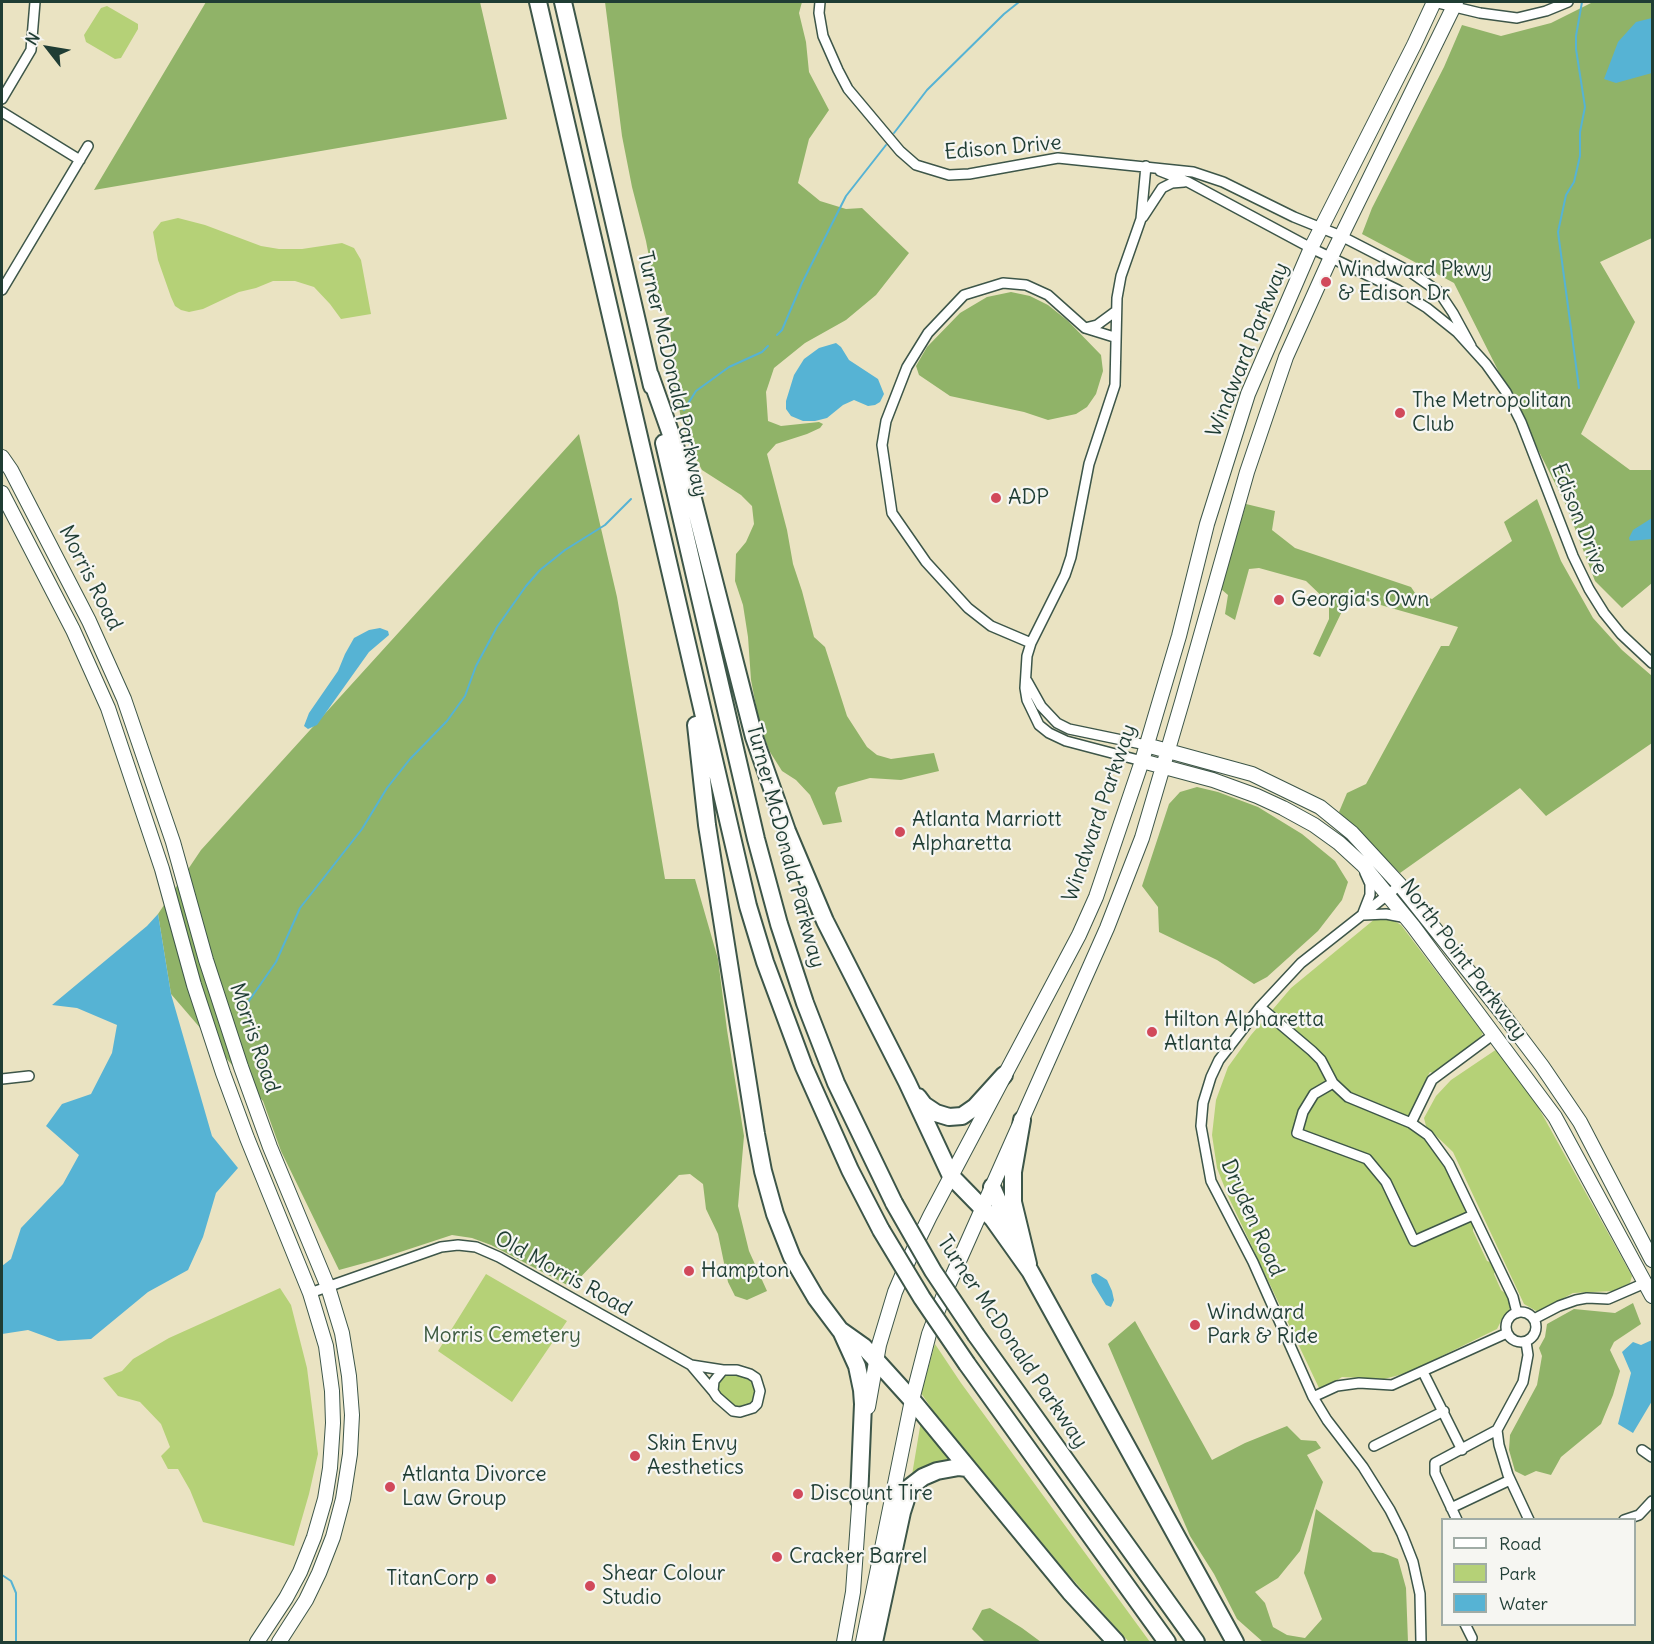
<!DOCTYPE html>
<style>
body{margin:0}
#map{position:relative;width:1654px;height:1644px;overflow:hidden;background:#eae3c2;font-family:Delius,sans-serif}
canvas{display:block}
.frame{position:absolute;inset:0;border:3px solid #1f3d34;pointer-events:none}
.legend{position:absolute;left:1441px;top:1518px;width:195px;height:108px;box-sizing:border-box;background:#f6f6f2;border:2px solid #a0aca6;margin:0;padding:8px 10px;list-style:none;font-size:18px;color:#1f3d34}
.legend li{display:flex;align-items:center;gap:12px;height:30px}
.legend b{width:30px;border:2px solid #a0aca6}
.north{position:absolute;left:18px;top:18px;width:60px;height:60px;-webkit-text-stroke:4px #f6f6f2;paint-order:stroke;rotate:301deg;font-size:16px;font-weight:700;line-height:24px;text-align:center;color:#1f3d34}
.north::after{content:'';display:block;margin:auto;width:21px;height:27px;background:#1f3d34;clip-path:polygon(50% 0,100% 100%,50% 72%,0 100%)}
</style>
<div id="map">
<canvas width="1654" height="1644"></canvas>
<div class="frame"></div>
<ul class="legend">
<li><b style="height:8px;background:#fff"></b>Road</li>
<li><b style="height:16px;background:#b5d177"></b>Park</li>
<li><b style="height:16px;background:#56b3d4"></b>Water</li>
</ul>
<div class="north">N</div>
</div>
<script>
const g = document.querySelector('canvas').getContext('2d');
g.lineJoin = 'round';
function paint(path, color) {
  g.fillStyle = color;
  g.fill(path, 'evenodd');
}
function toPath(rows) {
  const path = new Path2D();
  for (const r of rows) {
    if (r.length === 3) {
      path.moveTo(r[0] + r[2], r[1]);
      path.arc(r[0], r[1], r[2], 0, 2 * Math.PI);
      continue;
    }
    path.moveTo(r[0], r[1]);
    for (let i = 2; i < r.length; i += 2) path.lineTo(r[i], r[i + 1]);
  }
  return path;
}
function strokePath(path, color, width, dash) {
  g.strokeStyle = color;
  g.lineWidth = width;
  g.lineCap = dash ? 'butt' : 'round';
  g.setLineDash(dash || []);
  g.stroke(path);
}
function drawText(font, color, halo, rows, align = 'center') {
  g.font = font + ' Delius,sans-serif';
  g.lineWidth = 4.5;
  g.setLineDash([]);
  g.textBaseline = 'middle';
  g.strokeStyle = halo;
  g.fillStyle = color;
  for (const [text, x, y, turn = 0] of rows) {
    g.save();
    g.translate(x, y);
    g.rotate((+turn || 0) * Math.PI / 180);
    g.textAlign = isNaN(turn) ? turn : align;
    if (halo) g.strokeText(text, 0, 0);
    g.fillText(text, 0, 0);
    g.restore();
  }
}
const green = toPath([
 [107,6,138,24,138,29,121,58,115,59,86,42,84,35,101,8],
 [178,218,205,225,261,246,279,249,302,249,342,243,354,248,361,260,371,314,341,319,330,304,314,287,295,281,273,281,256,288,239,292,203,309,189,312,181,310,175,306,171,297,158,260,153,232,161,222],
 [1376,918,1391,919,1401,925,1483,1033,1477,1042,1436,1074,1430,1072,1426,1079,1428,1084,1412,1114,1409,1128,1429,1142,1446,1163,1473,1225,1473,1231,1487,1261,1493,1263,1496,1269,1494,1274,1501,1290,1505,1293,1511,1303,1509,1311,1503,1317,1497,1329,1407,1373,1384,1379,1342,1377,1328,1386,1319,1388,1228,1196,1217,1168,1212,1135,1216,1100,1228,1067,1251,1035,1291,988],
 [1497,1049,1537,1105,1632,1276,1630,1283,1613,1291,1573,1293,1538,1312,1524,1304,1453,1152,1426,1126,1424,1118,1436,1096,1451,1080],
 [486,1274,567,1321,512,1402,438,1351],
 [280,1288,291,1305,307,1368,318,1454,309,1494,294,1546,203,1522,190,1490,178,1469,168,1469,161,1456,170,1447,161,1424,140,1402,118,1396,103,1378,122,1371,133,1359,169,1338],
 [935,1344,961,1383,1150,1642,1129,1642,1067,1573,934,1412,921,1393],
 [730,1373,742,1375,753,1382,757,1392,753,1402,748,1406,739,1408,733,1407,718,1392,717,1381,722,1375],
 [921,1421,955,1461,912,1477,912,1475]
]);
const forest = toPath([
 [206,2,480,2,507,119,94,190],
 [605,2,802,2,799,13,806,42,809,72,829,110,809,139,798,183,820,201,846,209,862,208,909,253,876,295,846,320,805,343,774,368,766,392,768,421,781,426,819,422,823,424,820,428,807,434,776,444,767,454,787,530,793,564,802,591,814,637,825,647,847,716,867,747,877,755,891,759,934,753,939,771,901,780,870,778,838,787,835,793,842,822,823,825,810,795,796,780,782,771,770,752,760,727,751,680,748,637,743,605,735,581,736,554,746,542,754,524,752,506,741,495,702,470,687,442,673,384,670,324,653,278,646,241,632,187,622,136],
 [1593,2,1652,2,1652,238,1600,262,1635,322,1581,434,1630,470,1652,470,1652,583,1622,608,1595,581,1566,505,1454,283,1362,234,1372,208,1444,67,1462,25,1501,36,1551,23],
 [1011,292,1030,296,1048,305,1068,321,1101,355,1103,371,1096,394,1087,407,1076,414,1048,420,1024,412,950,396,919,375,916,366,927,347,960,313,987,297],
 [579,434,617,597,665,879,695,879,718,959,727,1030,744,1136,738,1206,749,1251,767,1291,747,1300,735,1296,728,1282,718,1234,706,1209,703,1184,690,1174,679,1175,571,1287,491,1245,472,1238,452,1235,379,1259,339,1270,281,1151,263,1101,171,994,158,914,201,850],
 [1537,499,1561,561,1593,618,1622,650,1652,676,1652,743,1546,816,1520,788,1400,873,1339,812,1347,793,1366,784,1441,646,1449,646,1458,627,1356,598,1345,605,1320,657,1313,654,1329,619,1329,603,1306,581,1259,568,1249,569,1235,620,1225,614,1228,595,1221,589,1246,504,1275,511,1272,530,1295,548,1411,587,1415,593,1432,599,1512,541,1504,522],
 [1197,787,1218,792,1258,807,1302,834,1335,861,1348,882,1342,900,1318,931,1267,977,1254,984,1217,960,1159,932,1158,907,1142,886,1169,804,1180,792],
 [1633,1303,1641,1324,1614,1342,1610,1350,1620,1371,1613,1395,1601,1424,1561,1457,1551,1475,1536,1471,1525,1476,1515,1471,1509,1450,1510,1435,1537,1385,1542,1356,1539,1348,1545,1337,1547,1324,1574,1309,1615,1313],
 [1135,1321,1212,1460,1245,1443,1287,1426,1301,1440,1316,1441,1321,1448,1307,1455,1323,1482,1300,1551,1278,1578,1255,1592,1265,1603,1273,1627,1287,1635,1305,1638,1322,1619,1304,1573,1316,1509,1373,1552,1383,1553,1398,1559,1406,1588,1408,1642,1263,1642,1237,1619,1214,1574,1190,1536,1108,1344],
 [990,1608,1022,1628,1041,1642,985,1642,972,1629,982,1610]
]);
const water = toPath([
 [1652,18,1652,73,1616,83,1604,79,1618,42,1636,22],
 [836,343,841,347,849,360,878,379,884,394,880,402,875,405,868,406,854,400,843,405,827,418,815,421,803,421,791,416,786,409,786,401,794,375,804,359,819,348],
 [1652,518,1652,539,1630,541,1629,538,1633,530],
 [380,628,388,631,389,635,369,652,317,725,308,729,304,726,309,713,338,671,345,654,354,638,369,630],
 [158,914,171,994,212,1136,238,1168,216,1193,203,1237,188,1270,148,1292,91,1339,58,1341,28,1330,2,1334,2,1266,11,1259,21,1228,63,1184,79,1155,46,1126,62,1104,91,1094,112,1053,117,1025,77,1008,52,1005,147,926],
 [1096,1273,1107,1280,1112,1291,1114,1300,1111,1307,1106,1305,1092,1282,1091,1275],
 [1652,1340,1652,1401,1633,1433,1618,1424,1631,1373,1622,1352,1633,1342,1641,1345]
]);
const stream = toPath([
 [894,133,927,90,1004,14,1019,2],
 [777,335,782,330,802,283,846,196,886,145],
 [1579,388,1558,232,1566,195,1574,182,1580,156,1580,132,1585,107,1576,49,1576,36,1582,2],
 [684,410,696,391,729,367,762,352,768,346],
 [244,1008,276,962,300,908,362,829,387,788,410,759,447,721,465,696,476,666,497,627,526,586,540,570,565,550,605,525,631,499],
 [2,1575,11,1581,16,1593,16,1642]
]);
const street = toPath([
 [820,2,819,13,823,36,838,70,848,89,900,151,916,165,949,175,969,174,1058,158,1193,172,1223,182,1294,217,1341,236,1409,271,1439,292,1453,313,1471,346],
 [1434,2,1480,13,1517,18,1546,11,1568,2],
 [2,99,31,50,35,2],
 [2,112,80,160],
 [1160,171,1188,182,1311,248,1398,290,1427,308,1457,332,1486,364,1506,392,1521,422,1573,556,1589,589,1604,613,1621,634,1652,663],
 [1143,217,1162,188,1172,183,1184,182],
 [2,290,88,146],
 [1085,328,1097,325,1116,311],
 [1031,643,991,626,968,608,926,562,892,513,882,445,886,421,907,367,928,333,964,295,1003,283,1026,285,1048,295,1085,328,1114,337],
 [1027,681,1041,706,1057,723,1069,729,1146,745],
 [1142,761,1066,741,1049,733,1039,725,1027,700,1025,688,1027,656,1031,643,1065,575,1071,557,1089,464,1115,385,1117,298,1121,276,1141,219,1146,166],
 [1400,885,1301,963,1260,1007,1219,1060,1211,1077,1203,1103,1201,1126,1211,1181,1253,1262,1313,1397,1327,1420,1363,1467,1390,1510,1402,1534,1413,1562,1420,1594,1421,1642],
 [1363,913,1370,895,1370,884,1365,873],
 [1364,915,1386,914,1407,918],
 [1260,1007,1312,1051,1321,1060,1333,1083,1348,1097,1411,1123,1428,1135,1449,1164,1513,1297,1517,1313],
 [2,1079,29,1076],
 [1333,1083,1314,1094,1303,1112,1297,1133,1367,1159,1386,1182,1414,1241,1473,1215],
 [1411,1123,1432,1080,1494,1034],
 [310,1293,441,1247,458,1245,476,1247,499,1257,691,1365,713,1391],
 [1521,1327,15],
 [1534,1319,1559,1306,1576,1300,1587,1298,1608,1299,1645,1283],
 [1526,1342,1528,1355,1523,1382,1497,1430,1499,1445,1508,1475,1529,1520],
 [691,1365,723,1370,737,1370,750,1374,756,1378,760,1391,757,1404,753,1408,740,1412,733,1411,717,1397,713,1391,714,1381,723,1370],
 [1423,1372,1462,1450],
 [1313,1397,1337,1386,1359,1383,1392,1385,1507,1333],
 [1374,1446,1444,1411],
 [1642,1450,1652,1457],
 [1451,1508,1510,1480],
 [1457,1520,1435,1473,1435,1463,1497,1430],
 [1624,1520,1639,1515,1652,1501],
 [1465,1624,1472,1638]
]);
const secondary = toPath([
 [2,457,11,470,89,621,124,699,173,842,206,960,241,1067,270,1147,328,1287,342,1333,349,1376,352,1415,350,1454,343,1499,333,1537,319,1573,306,1600,279,1642],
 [2,493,73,630,108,708,162,869,194,985,223,1073,247,1138,310,1293,326,1346,332,1391,333,1423,330,1468,325,1499,314,1537,300,1572,286,1598,257,1642],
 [1146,745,1252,774,1320,807,1352,833,1400,885,1505,1017,1542,1066,1580,1122,1652,1260],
 [1142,761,1213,780,1257,796,1283,808,1314,825,1339,843,1363,865,1413,926,1555,1117,1652,1296],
 [868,1407,879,1345,895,1292,910,1257,930,1216,1079,935,1096,897,1142,761,1179,636,1207,524,1248,394,1311,248,1414,45,1434,2],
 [844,1642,853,1592,860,1492],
 [863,1642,912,1400,929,1334,943,1297,1107,928,1142,838,1182,702,1247,472,1286,357,1331,257,1456,2]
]);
const highway = toPath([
 [538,2,748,906,765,962,804,1067,850,1170,881,1230],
 [563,2,652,386],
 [650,375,691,491,754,737,787,831,825,921,907,1082,951,1176,993,1219,1030,1271,1235,1642],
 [664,443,756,839,779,924,805,1003,836,1083,894,1203],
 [696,725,707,825,756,1134,763,1171,775,1214,792,1257,816,1298,840,1330,864,1347,912,1400,1070,1592,1116,1642],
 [918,1097,924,1105,936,1113,949,1117,962,1116,975,1107,1004,1075],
 [1022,1120,1013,1172,1013,1202,1028,1264],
 [992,1187,1008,1223,1010,1233],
 [842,1333,857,1366,862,1390,863,1404,859,1500],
 [976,1335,1196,1642],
 [967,1364,1167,1642],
 [874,1642,902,1512,910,1487,923,1477,937,1471,959,1467,967,1468]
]);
const highwayBridge = toPath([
 [894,1203,933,1271,976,1335],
 [881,1230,922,1298,967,1364]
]);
const markers = [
 [1326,282,6,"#d1495b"],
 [1400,413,6,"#d1495b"],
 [996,498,6,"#d1495b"],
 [1279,600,6,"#d1495b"],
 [900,832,6,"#d1495b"],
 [1152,1032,6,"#d1495b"],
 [689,1271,6,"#d1495b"],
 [1195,1325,6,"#d1495b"],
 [635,1456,6,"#d1495b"],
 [390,1487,6,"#d1495b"],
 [798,1494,6,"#d1495b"],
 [777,1557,6,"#d1495b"],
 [491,1579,6,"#d1495b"],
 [590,1586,6,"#d1495b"]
];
const streetNames = [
 ["Edison Drive",1003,148,-5],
 ["Windward Parkway",1248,350,-68],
 ["Turner McDonald Parkway",672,374,77],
 ["Edison Drive",1579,519,68],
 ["Morris Road",90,578,63],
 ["Windward Parkway",1100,813,-71],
 ["Turner McDonald Parkway",785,846,75],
 ["North Point Parkway",1463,960,53],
 ["Morris Road",254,1038,71],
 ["Dryden Road",1252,1218,66],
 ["Old Morris Road",563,1274,29],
 ["Turner McDonald Parkway",1012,1342,56]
];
const poiNames = [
 ["Windward Pkwy",1338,270],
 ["& Edison Dr",1338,294],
 ["The Metropolitan",1412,401],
 ["Club",1412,425],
 ["ADP",1008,498],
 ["Georgia's Own",1291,600],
 ["Atlanta Marriott",912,820],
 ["Alpharetta",912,844],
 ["Hilton Alpharetta",1164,1020],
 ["Atlanta",1164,1044],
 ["Hampton",701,1271],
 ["Windward",1207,1313],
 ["Park & Ride",1207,1337],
 ["Skin Envy",647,1444],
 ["Aesthetics",647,1468],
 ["Atlanta Divorce",402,1475],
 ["Law Group",402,1499],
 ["Discount Tire",810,1494],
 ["Cracker Barrel",789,1557],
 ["Shear Colour",602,1574],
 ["Studio",602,1598],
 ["TitanCorp",479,1579,"right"]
];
const parkNames = [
 ["Morris Cemetery",502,1336]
];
paint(green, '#b5d177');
paint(forest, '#90b368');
paint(water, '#56b3d4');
strokePath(stream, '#56b3d4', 2);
strokePath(street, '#3d5649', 12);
strokePath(secondary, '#3d5649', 16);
strokePath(highway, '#3d5649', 20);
strokePath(street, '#fff', 9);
strokePath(secondary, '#fff', 14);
strokePath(highway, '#fff', 16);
strokePath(highwayBridge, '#3d5649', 20, []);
strokePath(highwayBridge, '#fff', 16);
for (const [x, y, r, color] of markers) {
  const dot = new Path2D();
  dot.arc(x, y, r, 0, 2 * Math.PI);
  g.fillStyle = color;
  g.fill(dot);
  strokePath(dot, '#f6f6f2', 2);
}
drawText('21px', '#1f3d34', '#f6f6f2', streetNames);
drawText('21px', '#1f3d34', '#f6f6f2', poiNames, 'left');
drawText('21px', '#3d5b41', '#f6f6f2', parkNames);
</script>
